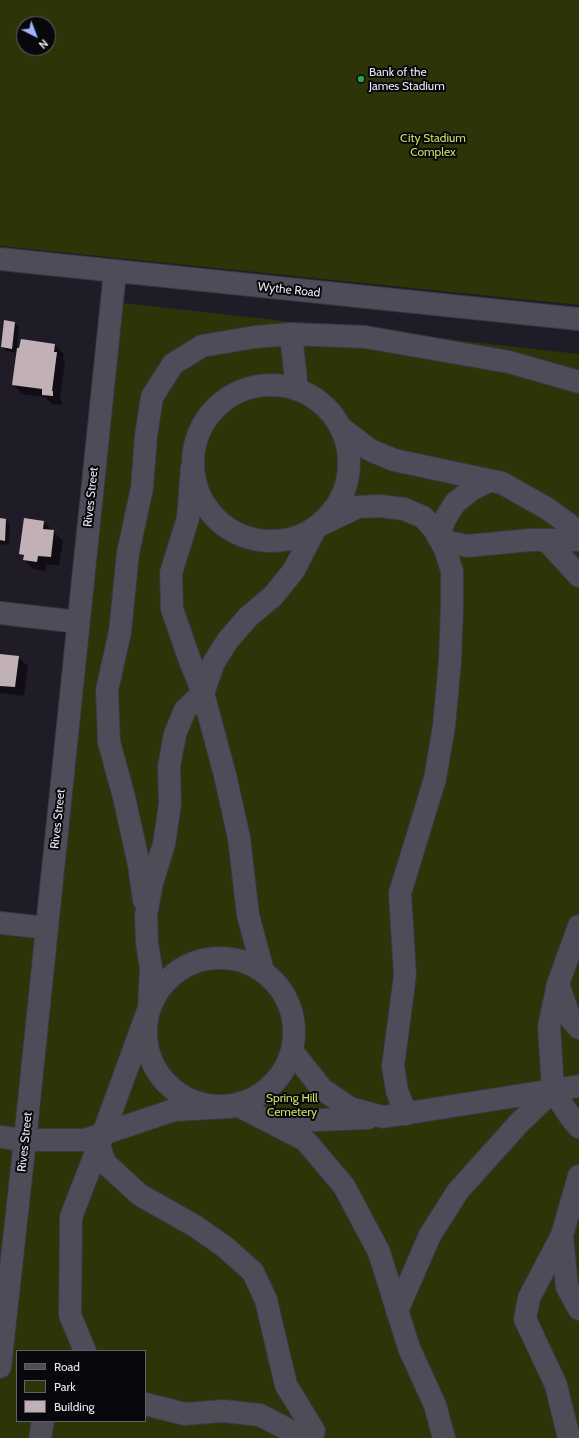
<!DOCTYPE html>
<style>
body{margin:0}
#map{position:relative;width:579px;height:1438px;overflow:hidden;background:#1f1c27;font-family:Cabin,sans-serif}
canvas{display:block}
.legend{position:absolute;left:16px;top:1350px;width:130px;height:72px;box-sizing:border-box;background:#08070c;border:1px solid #626167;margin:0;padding:5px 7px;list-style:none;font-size:12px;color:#e9e7ef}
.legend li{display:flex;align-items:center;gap:8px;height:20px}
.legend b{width:20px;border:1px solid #626167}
.north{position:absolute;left:16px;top:16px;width:40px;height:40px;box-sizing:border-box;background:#08070c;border:1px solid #626167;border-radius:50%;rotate:138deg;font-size:11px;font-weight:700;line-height:16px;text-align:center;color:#e9e7ef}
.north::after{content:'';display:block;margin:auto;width:14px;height:18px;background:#9db4fd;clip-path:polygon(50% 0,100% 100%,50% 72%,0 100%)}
</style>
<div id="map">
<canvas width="579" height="1438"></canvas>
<ul class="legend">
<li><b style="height:5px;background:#4f4c59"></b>Road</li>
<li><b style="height:11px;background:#2c3408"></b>Park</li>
<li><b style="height:11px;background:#c1b0b6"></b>Building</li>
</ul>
<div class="north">N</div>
</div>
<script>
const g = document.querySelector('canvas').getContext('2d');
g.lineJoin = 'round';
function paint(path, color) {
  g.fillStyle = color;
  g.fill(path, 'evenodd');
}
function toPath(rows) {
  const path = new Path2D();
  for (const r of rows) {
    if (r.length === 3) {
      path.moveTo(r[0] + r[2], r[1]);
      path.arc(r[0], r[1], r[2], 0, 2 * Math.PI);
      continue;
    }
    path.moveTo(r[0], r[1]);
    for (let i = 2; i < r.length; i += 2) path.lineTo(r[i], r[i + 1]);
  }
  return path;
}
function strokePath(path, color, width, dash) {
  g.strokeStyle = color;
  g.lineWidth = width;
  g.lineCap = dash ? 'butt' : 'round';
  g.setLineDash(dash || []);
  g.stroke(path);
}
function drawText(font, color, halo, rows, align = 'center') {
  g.font = font + ' Cabin,sans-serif';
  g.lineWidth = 4;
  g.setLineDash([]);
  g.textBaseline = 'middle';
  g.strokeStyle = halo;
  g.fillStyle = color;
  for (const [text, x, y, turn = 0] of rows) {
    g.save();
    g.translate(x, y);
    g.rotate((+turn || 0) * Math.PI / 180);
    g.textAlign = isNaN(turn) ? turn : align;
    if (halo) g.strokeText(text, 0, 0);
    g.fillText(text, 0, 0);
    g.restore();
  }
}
const green = toPath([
 [0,0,579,0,579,305,0,246],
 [24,24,48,24,48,48,24,48],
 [123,303,579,354,579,1438,0,1438,0,935,57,941],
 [17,1351,145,1351,145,1421,17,1421]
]);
const shadow = toPath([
 [5,321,15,323,19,327,17,349,20,349,21,340,55,345,64,354,63,360,65,362,60,399,62,401,62,405,52,404,45,397,22,394,13,385,18,353,7,351,2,347],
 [0,519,6,520,10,524,9,545,0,544],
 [25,519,44,522,63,541,59,566,46,564,46,571,33,569,24,560,25,558,21,554],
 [0,655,18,657,28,666,24,696,0,693]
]);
const building = toPath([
 [4,320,15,322,12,349,1,347],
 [21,339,55,344,54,352,57,352,52,391,53,391,53,396,42,395,42,389,12,385,17,348,19,348],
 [0,518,6,519,5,541,0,540],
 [24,518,44,521,43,529,54,530,51,557,38,556,37,562,23,560,24,555,19,554],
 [0,654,19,656,15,687,0,686]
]);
const minor = toPath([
 [0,259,579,319],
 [291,334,297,390],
 [271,463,78],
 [340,427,370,450,394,460,502,483,548,509,579,532],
 [192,467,188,518,171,573,172,609,189,658,203,693,225,775,239,838,248,915,263,971],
 [489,481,471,490,455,503,445,519,438,536,448,542,467,546,530,540,579,540],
 [546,540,579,576],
 [0,613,78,622],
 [144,900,139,865,124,797,109,742,107,690,120,632,128,553,142,488,146,436,152,397,173,364,202,346,255,337,291,334,365,337,509,362,579,382],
 [0,923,47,928],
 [579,926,558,984,570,1018,579,1028],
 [220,1032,74],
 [558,984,549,1026,553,1091,572,1119,579,1127],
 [292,1051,322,1089,350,1108,383,1117,579,1086],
 [271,1122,368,1118],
 [0,1137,25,1140,85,1140,174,1110,229,1107,237,1105,305,1140,344,1186,379,1252,409,1348,435,1405,444,1438],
 [99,1145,105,1163,140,1195,195,1226,225,1247,253,1272,266,1300,286,1385,314,1431,311,1438],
 [579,1176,562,1235,567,1287,579,1309],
 [562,1235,529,1298,525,1319,556,1385,569,1438],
 [397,1311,430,1235,458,1191,520,1122,553,1091],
 [85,1351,70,1315,71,1217,103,1134,149,1008,151,968,147,943,146,915,152,883,164,844,170,804,169,767,175,734,185,710,203,693,214,662,228,640,248,617,273,596,294,570,316,527,358,507,380,506,404,509,423,517,434,529,445,549,452,571,452,608,450,660,444,726,435,779,400,893,405,975,393,1066,397,1091,406,1114],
 [0,1367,25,1140,115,272],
 [145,1404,185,1414,223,1411,260,1415,304,1438],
 [40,1438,43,1421]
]);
const markers = [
 [361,79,4,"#2e9e5b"]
];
const poiNames = [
 ["Bank of the",369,72],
 ["James Stadium",369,86]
];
const parkNames = [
 ["City Stadium",433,138],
 ["Complex",433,152],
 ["Spring Hill",292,1098],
 ["Cemetery",292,1112]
];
const streetNames = [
 ["Wythe Road",289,290,6],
 ["Rives Street",91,497,-84],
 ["Rives Street",58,819,-84],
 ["Rives Street",25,1142,-84]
];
paint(green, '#2c3408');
paint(shadow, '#0007');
paint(building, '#c1b0b6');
strokePath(minor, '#3a3841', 24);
strokePath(minor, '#4f4c59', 22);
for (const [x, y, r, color] of markers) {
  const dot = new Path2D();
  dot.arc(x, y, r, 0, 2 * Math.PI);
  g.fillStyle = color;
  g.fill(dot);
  strokePath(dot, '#08070c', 1.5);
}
drawText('12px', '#e9e7ef', '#08070c', poiNames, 'left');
drawText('12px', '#c9e25e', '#08070c', parkNames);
drawText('12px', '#e9e7ef', '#08070c', streetNames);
</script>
